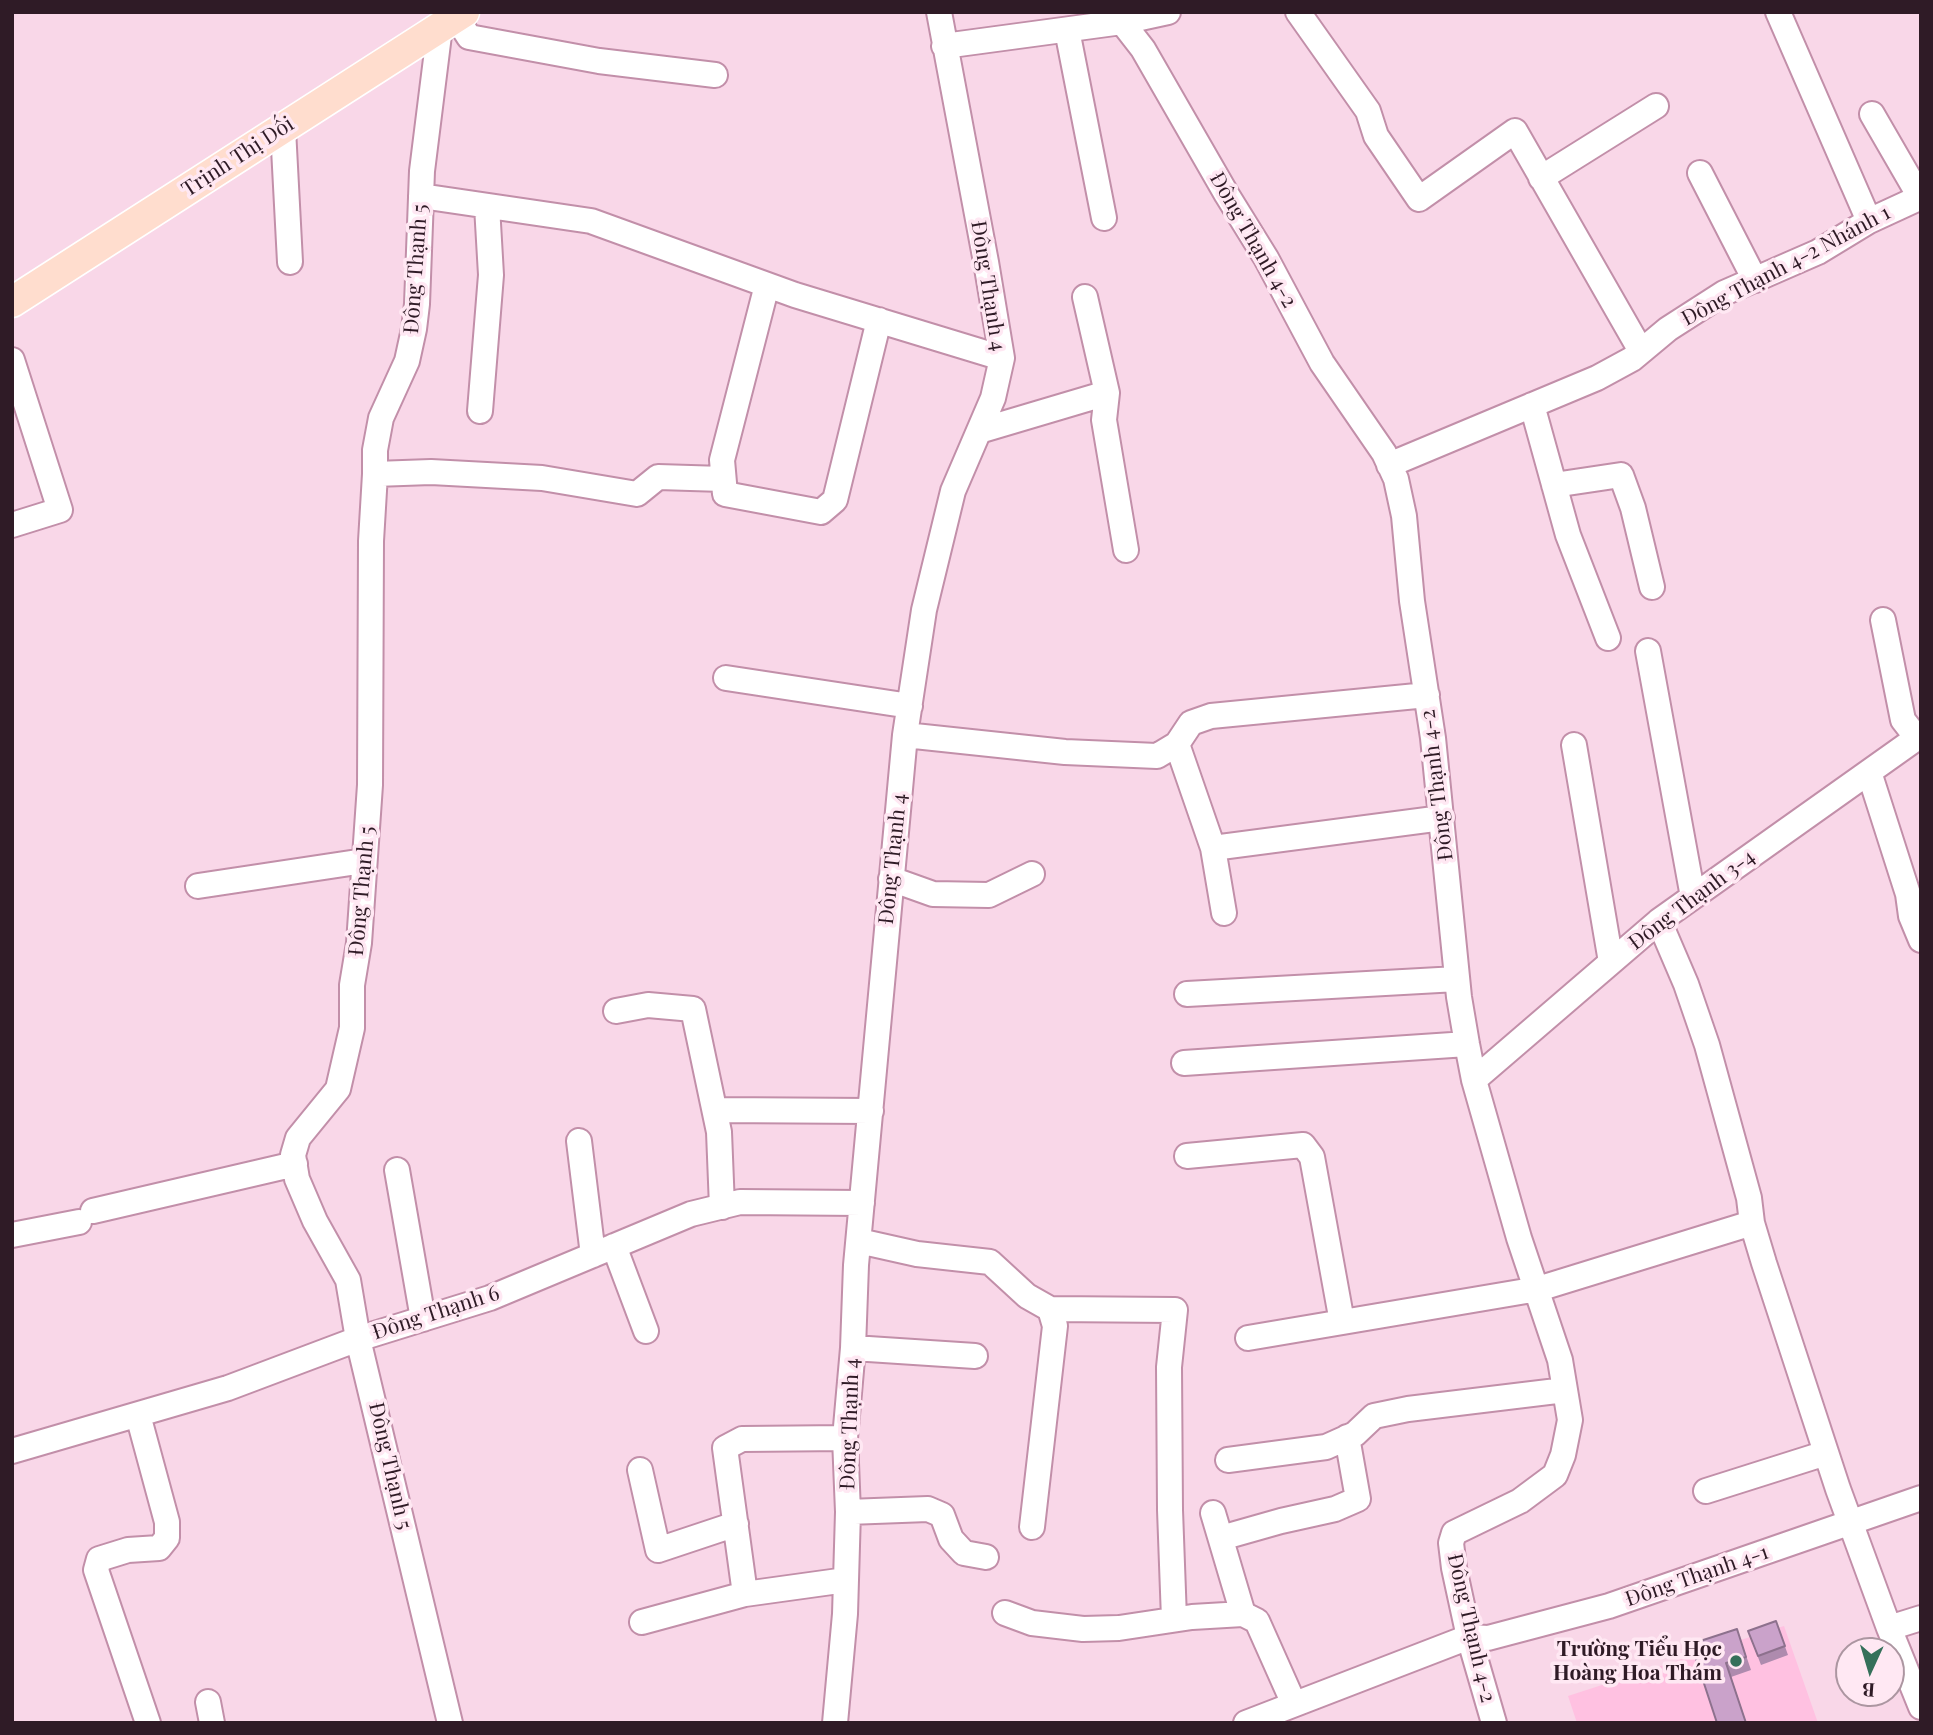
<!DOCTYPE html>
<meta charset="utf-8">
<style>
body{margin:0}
#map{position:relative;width:1933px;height:1735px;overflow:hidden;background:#f9d7e8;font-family:"Playfair Display",serif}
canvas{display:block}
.frame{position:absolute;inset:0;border:14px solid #2f1b26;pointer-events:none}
.north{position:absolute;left:1835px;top:1637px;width:70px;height:70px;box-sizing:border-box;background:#ffe8f3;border:2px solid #ac96a1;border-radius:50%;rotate:184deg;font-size:19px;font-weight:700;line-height:28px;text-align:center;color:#2f1b26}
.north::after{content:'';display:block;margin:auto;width:24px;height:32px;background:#35705a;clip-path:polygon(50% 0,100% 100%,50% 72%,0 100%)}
</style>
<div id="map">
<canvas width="1933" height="1735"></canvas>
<div class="frame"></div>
<div class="north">B</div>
</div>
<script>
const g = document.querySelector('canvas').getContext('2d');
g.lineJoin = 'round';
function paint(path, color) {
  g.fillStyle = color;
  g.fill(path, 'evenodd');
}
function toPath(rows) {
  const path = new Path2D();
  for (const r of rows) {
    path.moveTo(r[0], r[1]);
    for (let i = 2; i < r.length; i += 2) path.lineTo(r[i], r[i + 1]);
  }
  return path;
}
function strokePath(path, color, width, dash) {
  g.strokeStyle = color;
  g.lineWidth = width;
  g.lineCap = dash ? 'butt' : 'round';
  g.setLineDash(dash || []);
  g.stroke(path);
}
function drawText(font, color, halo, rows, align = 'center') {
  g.font = font + ' "Playfair Display",serif';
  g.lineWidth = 7;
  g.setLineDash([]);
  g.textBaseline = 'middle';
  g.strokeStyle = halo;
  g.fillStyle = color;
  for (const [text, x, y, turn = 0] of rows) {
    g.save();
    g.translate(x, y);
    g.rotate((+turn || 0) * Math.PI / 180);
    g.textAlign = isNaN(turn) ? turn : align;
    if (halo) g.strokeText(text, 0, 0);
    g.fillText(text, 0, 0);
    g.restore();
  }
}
const built = toPath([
 [1784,1626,1818,1723,1577,1723,1568,1696]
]);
const minor = toPath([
 [1298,12,1368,111,1376,136,1419,199,1515,131,1641,351],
 [1778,12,1869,221],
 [456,17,469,37,599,61,715,75],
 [1122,22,1168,12],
 [440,27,422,171,417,304,414,329,407,361,381,418,375,450,375,474,371,541,370,785,359,943,352,985,352,1028,338,1089,298,1138,293,1155,297,1179,315,1221,348,1280,358,1339,450,1723],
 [1067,30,1104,218],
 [944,46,1122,22,1143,49,1227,195,1266,258,1322,363,1384,453,1396,479,1404,516,1412,601,1433,738,1459,997,1467,1044,1474,1080,1519,1238,1560,1360,1570,1420,1563,1455,1555,1475,1520,1501,1454,1533,1451,1543,1454,1568,1469,1637,1494,1723],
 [1872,114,1920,197],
 [283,129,290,262],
 [1700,173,1755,280],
 [1541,178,1656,106],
 [421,196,591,221,795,295,1002,358],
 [767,285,722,460,725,494,821,512,835,500,879,320],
 [1085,297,1107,393,1104,420,1126,550],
 [12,360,60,510,12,525],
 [1532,405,1568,535,1608,638],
 [480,411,491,275,487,206],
 [979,431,1107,393],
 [1389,465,1597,378,1632,359,1668,329,1724,293,1818,252,1869,221,1921,197],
 [375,474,431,472,542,478,637,494,658,477,723,479],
 [1554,485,1621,475,1633,508,1652,587],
 [1883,620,1903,720,1917,738],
 [1648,651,1693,897],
 [726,678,910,706],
 [905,735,1065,752,1157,756,1177,744,1191,723,1211,716,1427,695],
 [1177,744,1213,848,1224,913],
 [1574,745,1611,962],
 [1869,772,1908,894,1911,916,1921,940],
 [1213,848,1442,818],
 [891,879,933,894,989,895,1032,874],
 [198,886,364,861],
 [1659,921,1686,984,1707,1045,1749,1198,1752,1223,1764,1263,1838,1489,1889,1628,1921,1707],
 [1187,994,1457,979],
 [616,1011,648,1005,693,1009,719,1132,722,1207],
 [1184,1063,1467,1044],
 [1474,1080,1659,921,1921,735],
 [715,1110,871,1111],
 [579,1141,593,1255],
 [1187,1156,1303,1145,1312,1157,1342,1322],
 [397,1170,423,1319],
 [93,1211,295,1164],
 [12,1235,79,1222],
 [859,1241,917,1254,990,1262,1027,1296,1050,1309,1055,1326,1032,1527],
 [614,1246,646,1331],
 [1050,1309,1175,1310,1169,1367,1170,1510,1174,1619],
 [1248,1338,1538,1289,1752,1223],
 [853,1348,975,1356],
 [138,1415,167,1522,167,1538,159,1548,128,1550,99,1559,96,1570,148,1723],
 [12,1451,228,1388,358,1339,490,1298,691,1214,740,1202,862,1203],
 [1228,1460,1326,1447,1355,1434,1374,1416,1408,1409,1565,1390],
 [640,1470,658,1550,736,1524],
 [1706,1491,1826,1453],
 [848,1512,928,1509,942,1515,951,1539,964,1553,986,1557],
 [1213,1513,1243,1614],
 [1221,1538,1281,1521,1335,1509,1358,1499,1347,1437],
 [745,1594,725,1448,742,1439,845,1438],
 [1005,1613,1032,1623,1083,1629,1119,1628,1192,1617,1243,1614,1257,1621,1294,1704],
 [642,1622,745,1594,846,1580],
 [1889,1628,1921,1618],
 [208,1702,212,1723],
 [835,1723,845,1614,848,1512,845,1438,853,1348,856,1265,905,735,924,610,953,491,993,398,1002,358,986,262,939,12],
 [1246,1723,1469,1637,1488,1638,1609,1606,1921,1498]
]);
const major = toPath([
 [12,302,464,12]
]);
const wall = toPath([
 [1776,1621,1788,1655,1761,1665,1748,1631],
 [1737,1629,1751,1670,1731,1677,1691,1644]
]);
const building = toPath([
 [1776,1621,1785,1646,1758,1656,1748,1631,1776,1621],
 [1737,1629,1746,1657,1726,1663,1746,1723,1717,1723,1691,1644,1737,1629]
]);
const markers = [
 [1736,1661,7,"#35705a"]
];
const streetNames = [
 ["Trịnh Thị Dối",238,157,-33],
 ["Đông Thạnh 4-2",1253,240,60],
 ["Đông Thạnh 4-2 Nhánh 1",1786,266,-28],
 ["Đông Thạnh 5",416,269,-86],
 ["Đông Thạnh 4",988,286,81],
 ["Đông Thạnh 4-2",1437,785,-97],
 ["Đông Thạnh 4",893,859,-84],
 ["Đông Thạnh 5",362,891,-85],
 ["Đông Thạnh 3-4",1692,900,-37],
 ["Đông Thạnh 6",436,1313,-18],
 ["Đông Thạnh 4",850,1424,-88],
 ["Đông Thạnh 5",390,1466,77],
 ["Đông Thạnh 4-1",1697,1576,-19],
 ["Đông Thạnh 4-2",1471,1628,77]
];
const poiNames = [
 ["Trường Tiểu Học",1722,1649],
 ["Hoàng Hoa Thám",1722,1673]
];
paint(built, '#ffc1e1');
strokePath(minor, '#c28fa9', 28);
strokePath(major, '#fff', 33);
strokePath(minor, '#fff', 24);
strokePath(major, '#ffddce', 30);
paint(wall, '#ae8bae');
paint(building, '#caa2ca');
strokePath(building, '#8d718d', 2);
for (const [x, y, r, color] of markers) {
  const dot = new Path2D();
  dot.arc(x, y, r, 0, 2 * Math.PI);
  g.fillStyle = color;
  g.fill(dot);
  strokePath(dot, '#ffe8f3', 2.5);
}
drawText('21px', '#2f1b26', '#ffe8f3', streetNames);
drawText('bold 21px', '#2f1b26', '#ffe8f3', poiNames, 'right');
</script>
